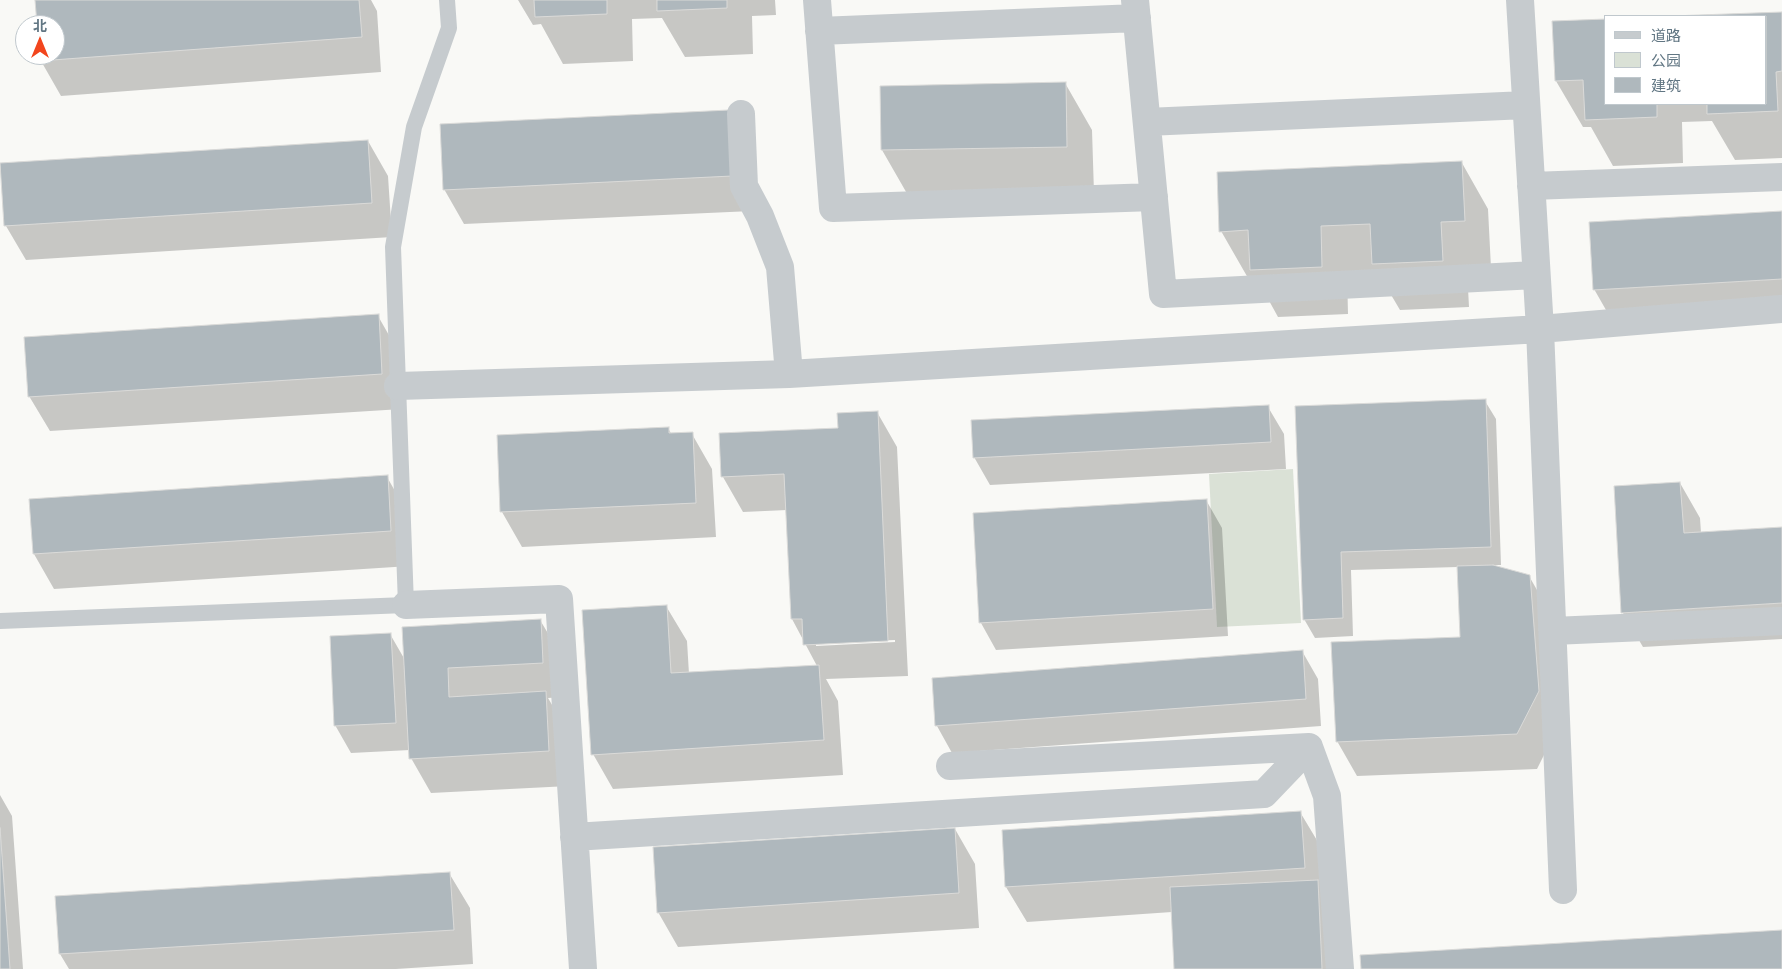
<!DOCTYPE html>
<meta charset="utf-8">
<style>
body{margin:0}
#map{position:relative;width:1782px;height:969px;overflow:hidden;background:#f9f9f6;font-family:Quicksand,"Noto Sans SC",sans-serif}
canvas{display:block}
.legend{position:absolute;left:1604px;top:15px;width:162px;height:90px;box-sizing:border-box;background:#fff;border:1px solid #c0c8cd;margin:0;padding:6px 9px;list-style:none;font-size:15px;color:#617683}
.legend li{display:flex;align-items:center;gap:10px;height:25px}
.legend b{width:25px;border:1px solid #c0c8cd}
.north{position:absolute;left:15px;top:15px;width:50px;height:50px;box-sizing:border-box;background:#fff;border:1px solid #c0c8cd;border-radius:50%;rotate:0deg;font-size:14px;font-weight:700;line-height:20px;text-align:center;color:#617683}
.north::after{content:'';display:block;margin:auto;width:18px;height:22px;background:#f2451d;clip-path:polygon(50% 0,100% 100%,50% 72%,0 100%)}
</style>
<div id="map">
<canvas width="1782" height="969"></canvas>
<ul class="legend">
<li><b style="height:6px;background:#c6cbce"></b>道路</li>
<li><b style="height:14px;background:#dae1d6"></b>公园</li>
<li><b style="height:14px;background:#afb8bd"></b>建筑</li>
</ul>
<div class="north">北</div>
</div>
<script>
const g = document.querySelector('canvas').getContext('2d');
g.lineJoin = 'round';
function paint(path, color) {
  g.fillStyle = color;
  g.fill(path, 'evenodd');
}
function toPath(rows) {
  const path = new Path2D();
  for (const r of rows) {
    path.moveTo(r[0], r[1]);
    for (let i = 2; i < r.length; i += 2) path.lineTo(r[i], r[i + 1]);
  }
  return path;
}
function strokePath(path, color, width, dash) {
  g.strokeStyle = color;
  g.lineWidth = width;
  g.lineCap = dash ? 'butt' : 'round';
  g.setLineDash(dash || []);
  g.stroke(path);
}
const green = toPath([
 [1293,469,1301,623,1217,627,1209,474]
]);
const shadow = toPath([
 [36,0,371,0,377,11,381,72,61,96,41,61,40,55,55,55,55,25,38,25],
 [518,0,775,0,776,15,752,16,753,54,685,57,662,18,632,19,633,61,563,64,541,24,533,25],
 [1782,13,1782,158,1735,160,1712,121,1682,122,1683,163,1613,166,1591,127,1583,127,1556,81,1553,22,1606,104,1766,104,1766,16,1702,16],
 [1065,83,1092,130,1094,193,909,197,882,150,881,87],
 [729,111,752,211,464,224,444,189],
 [368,141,388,176,392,237,26,260,6,226],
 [1462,163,1488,209,1491,268,1467,269,1469,307,1400,310,1377,271,1347,272,1348,314,1278,317,1256,277,1248,278,1221,231],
 [1782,212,1782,315,1614,324,1594,289],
 [378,316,398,351,402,409,50,431,29,396],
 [1485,401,1496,419,1501,565,1493,565,1529,576,1549,611,1558,727,1537,769,1357,776,1337,741,1461,638,1458,567,1351,570,1353,636,1315,638,1304,619,1296,408],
 [1268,407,1284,434,1286,469,990,485,974,457],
 [877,412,897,447,908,676,826,679,838,701,843,775,613,789,593,754,666,606,687,641,689,674,817,666,792,619,787,510,743,512,723,477,721,434,839,429],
 [895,640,895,642,816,646,816,643],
 [668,428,672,435,692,434,712,469,716,537,522,547,502,512],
 [387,477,407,512,410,566,54,589,34,554,31,500],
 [1680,483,1700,518,1701,533,1782,528,1782,639,1643,647,1623,613],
 [1206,500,1222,528,1228,636,996,650,981,623,974,514],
 [540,620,561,655,563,697,548,698,565,727,569,786,431,793,411,758,410,750,351,753,335,725,390,634,405,660],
 [1302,651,1318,679,1321,726,952,753,937,726],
 [0,795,12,816,23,969,0,969],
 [1300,812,1321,847,1340,969,1175,969,1172,912,1027,922,1006,887],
 [955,829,975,864,979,928,678,947,658,912],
 [449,873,470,908,473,964,396,969,69,969,60,954]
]);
const building = toPath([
 [35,0,359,0,362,37,39,61,39,55,55,55,55,25,37,25,35,0],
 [534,0,607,0,607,14,535,17,534,0],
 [657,0,727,0,727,8,657,11,657,0],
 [1782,12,1782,71,1776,72,1778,111,1707,114,1707,104,1766,104,1766,16,1671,16,1782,12],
 [1606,19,1606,104,1657,104,1657,117,1585,120,1583,80,1555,81,1552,21,1606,19],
 [1066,82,1067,147,881,150,880,86,1066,82],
 [729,110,732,176,443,190,440,124,729,110],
 [368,140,372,203,4,226,0,163,368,140],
 [1462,161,1465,221,1441,222,1443,261,1372,264,1370,224,1321,226,1322,267,1250,270,1248,230,1219,232,1217,172,1462,161],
 [1782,211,1782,279,1593,290,1589,222,1782,211],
 [379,314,382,374,28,397,24,337,379,314],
 [1486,399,1491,547,1341,552,1343,618,1303,620,1295,406,1486,399],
 [1269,405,1271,442,973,458,971,420,1269,405],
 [878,411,888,641,803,645,802,619,791,619,784,474,721,477,719,433,838,428,837,413,878,411],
 [669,427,669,433,693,432,696,503,500,512,497,435,669,427],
 [388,475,391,531,33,554,29,499,388,475],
 [1680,482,1684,533,1782,527,1782,603,1621,613,1614,486,1680,482],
 [1207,499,1213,609,979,623,973,513,1207,499],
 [1493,565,1530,575,1539,691,1517,734,1336,742,1331,642,1460,637,1457,566,1493,565],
 [667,605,671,673,819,665,824,740,591,755,582,610,667,605],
 [541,619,543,663,448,668,449,697,546,691,549,751,409,759,402,627,541,619],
 [391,633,396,723,334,726,330,636,391,633],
 [1303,650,1306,699,935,726,932,678,1303,650],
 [1301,811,1305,868,1005,887,1002,830,1301,811],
 [0,828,10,969,0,969,0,828],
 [955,828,959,893,657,913,653,847,955,828],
 [450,872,454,930,59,954,55,896,450,872],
 [1318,880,1322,969,1174,969,1170,887,1318,880],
 [1782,930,1782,969,1361,969,1360,955,1782,930]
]);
const service = toPath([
 [0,621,406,605,393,247,414,127,449,28,447,0]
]);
const minor = toPath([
 [817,0,833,208,1154,197],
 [1135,0,1163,294,1536,275],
 [1520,0,1540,329,1563,890],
 [819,31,1137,18],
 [741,114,744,186,760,216,780,267,789,374],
 [1147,122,1526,105],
 [1531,186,1782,177],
 [398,386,789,374,1540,329,1782,309],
 [406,605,559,599,583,969],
 [1553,631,1782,621],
 [950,766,1309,747],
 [574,837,1264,794,1309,747,1327,796,1340,969]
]);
paint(green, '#dae1d6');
paint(shadow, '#0003');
paint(building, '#afb8bd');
strokePath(building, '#dadad8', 1);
strokePath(service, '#c6cbce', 16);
strokePath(minor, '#c6cbce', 28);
</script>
